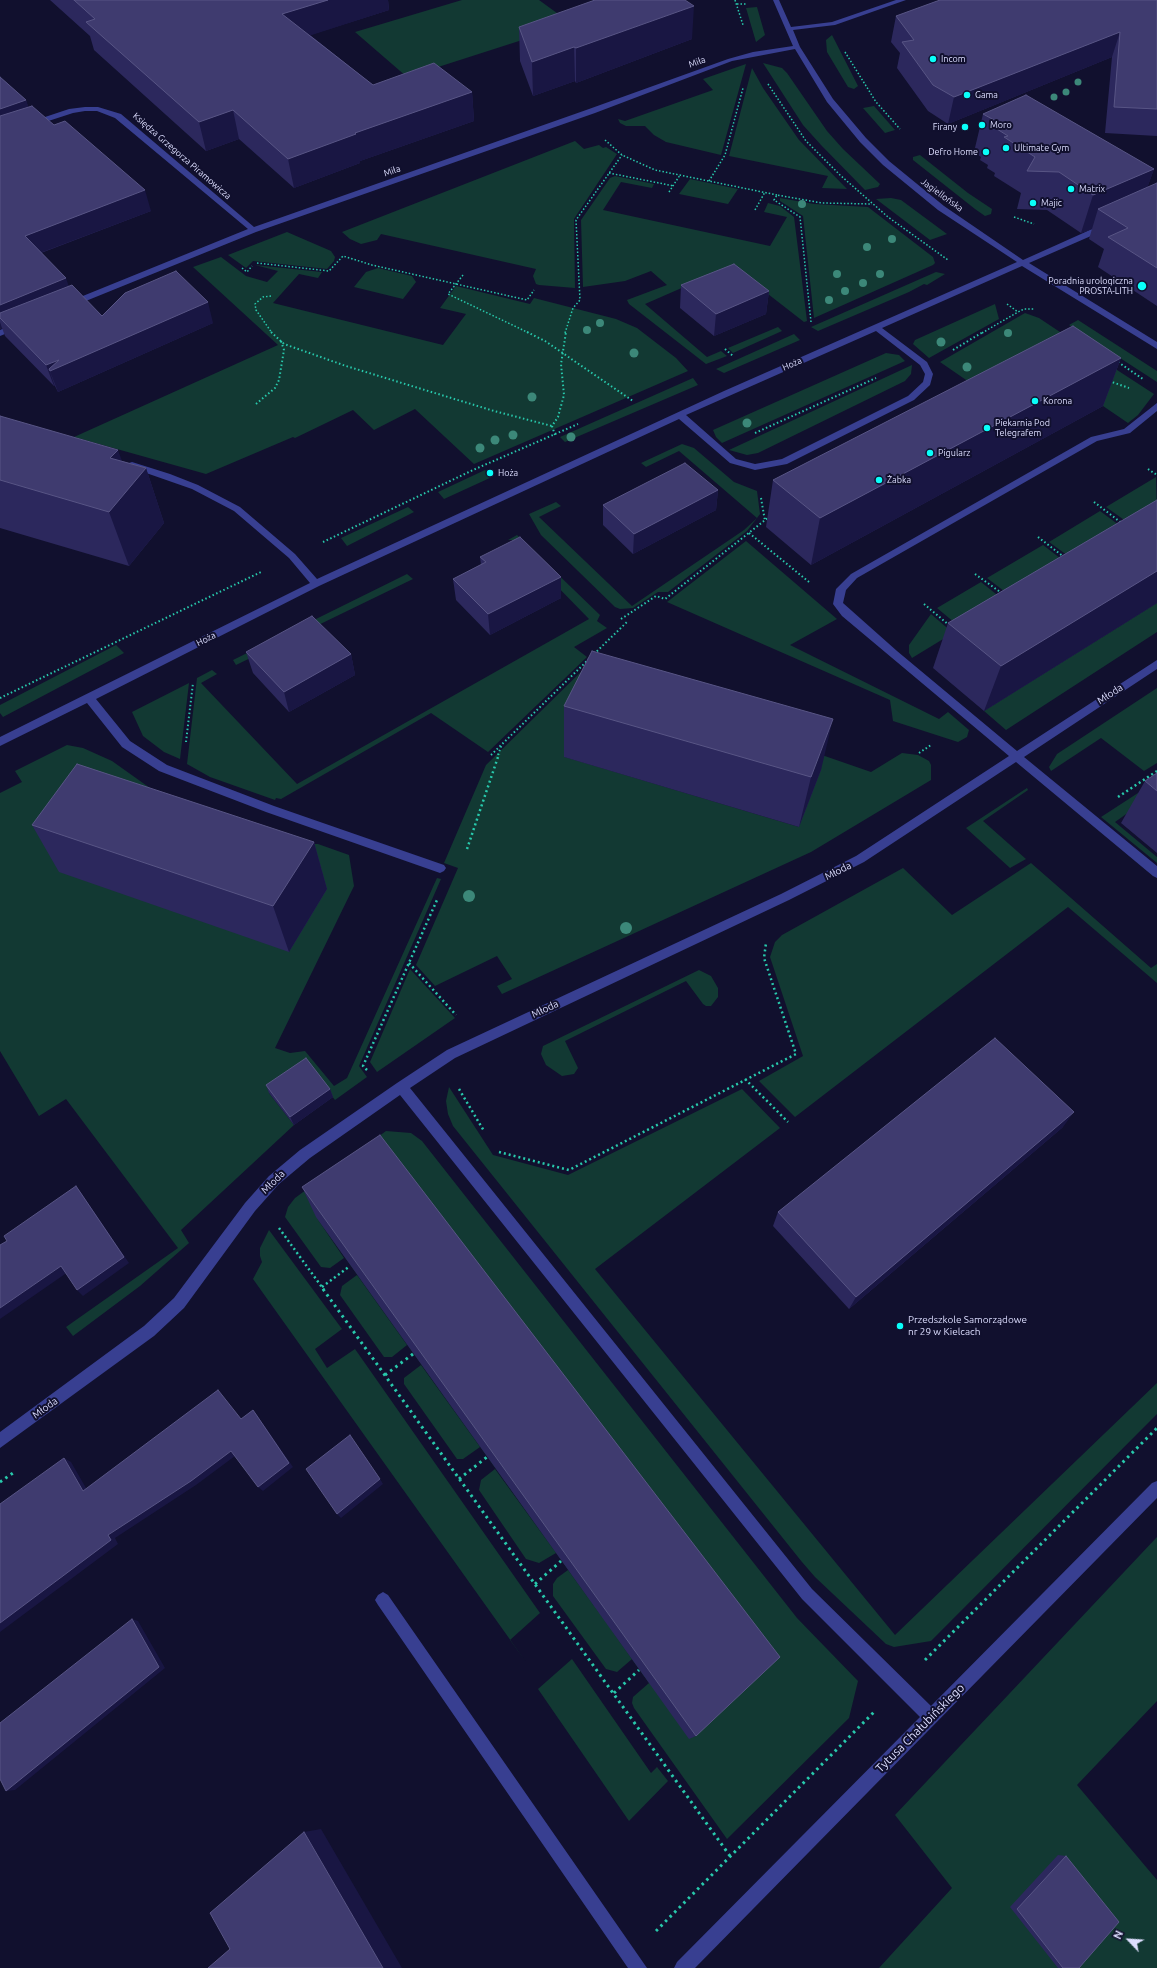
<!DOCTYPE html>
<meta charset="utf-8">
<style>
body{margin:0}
#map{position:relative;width:1157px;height:1968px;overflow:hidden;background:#11102e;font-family:Ubuntu,sans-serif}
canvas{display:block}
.north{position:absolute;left:1109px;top:1920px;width:40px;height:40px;-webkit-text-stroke:3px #11102e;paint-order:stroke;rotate:295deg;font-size:11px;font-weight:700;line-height:16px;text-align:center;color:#dddeff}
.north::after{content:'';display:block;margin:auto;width:14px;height:18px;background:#dddeff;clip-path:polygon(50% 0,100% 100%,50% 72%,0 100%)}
</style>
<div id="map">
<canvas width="1157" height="1968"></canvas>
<div class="north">N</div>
</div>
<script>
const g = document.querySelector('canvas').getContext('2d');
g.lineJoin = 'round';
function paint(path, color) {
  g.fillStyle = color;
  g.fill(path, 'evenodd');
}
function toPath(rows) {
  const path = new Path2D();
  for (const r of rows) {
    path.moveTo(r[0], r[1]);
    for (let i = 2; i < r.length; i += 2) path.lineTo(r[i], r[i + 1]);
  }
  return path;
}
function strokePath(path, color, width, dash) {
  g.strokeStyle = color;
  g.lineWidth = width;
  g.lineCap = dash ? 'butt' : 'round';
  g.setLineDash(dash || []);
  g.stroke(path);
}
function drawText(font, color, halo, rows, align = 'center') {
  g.font = font + ' Ubuntu,sans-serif';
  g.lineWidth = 4;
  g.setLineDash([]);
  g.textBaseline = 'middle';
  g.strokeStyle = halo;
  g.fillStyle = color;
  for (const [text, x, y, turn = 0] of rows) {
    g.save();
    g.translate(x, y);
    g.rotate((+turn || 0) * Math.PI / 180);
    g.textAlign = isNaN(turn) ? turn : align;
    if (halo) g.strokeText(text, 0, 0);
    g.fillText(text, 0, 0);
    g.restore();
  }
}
const green = toPath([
 [462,0,539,0,572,24,407,77,355,32],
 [757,7,765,35,756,42,746,8],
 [832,35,858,86,854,89,848,87,827,52,826,40],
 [763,63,782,68,787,73,827,131,843,149,880,184,878,187,865,190,821,145,803,125],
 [746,64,721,155,666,142,654,135,645,126,626,126,620,123,618,119,625,121,713,90,703,79],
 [752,68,763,88,799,140,847,189,822,188,828,176,729,156],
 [874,106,895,130,885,133,863,108],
 [575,141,584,149,599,145,603,148,606,147,617,154,574,219,575,288,539,285,536,284,533,276,536,269,381,234,377,240,361,244,350,239,342,232],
 [920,155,968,193,992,209,991,214,985,216,975,209,913,160,913,157],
 [615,176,654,184,652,188,621,182,603,210,770,246,787,217,764,212,768,203,780,206,794,217,807,321,804,322,732,266,645,304,707,357,721,351,727,356,706,364,629,304,627,300,667,285,651,271,625,281,583,287,581,220,610,178],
 [690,179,738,189,728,204,679,194],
 [780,198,814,204,868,207,933,257,935,263,933,265,814,318,803,216,780,201],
 [891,198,901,200,947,234,930,240,876,199],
 [287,232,331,251,335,257,334,261,327,269,253,261,246,268,228,255],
 [221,257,246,276,267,282,278,271,255,265,322,272,318,278,299,274,273,303,443,345,466,314,440,308,456,286,530,304,534,298,616,319,637,328,676,358,688,371,474,464,415,409,374,430,353,410,295,438,293,437,206,474,74,437,278,345,193,267],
 [378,268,412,276,416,282,403,299,354,287,366,272],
 [936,272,945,274,927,285,924,284,909,292,818,331,811,327],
 [995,304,999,319,929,358,913,344,915,340],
 [1025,313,1039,318,1078,344,985,393,940,362],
 [1078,320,1157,371,1157,382,1069,325],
 [778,327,782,331,733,353,728,348],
 [794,334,800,340,724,373,716,369],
 [886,353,899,355,905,361,722,443,716,437,713,430],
 [1094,355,1154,394,1138,415,1128,423,1056,374],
 [912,365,911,374,905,381,758,453,747,455,729,450],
 [693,378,698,385,565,442,560,437],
 [682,444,694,448,734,482,757,491,760,514,757,518,747,531,668,592,658,592,633,608,620,609,615,607,541,535,529,514,556,502,561,506,539,517,632,606,744,530,757,518,679,451,646,467,641,463],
 [485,470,492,477,444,499,438,492],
 [1156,477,1157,514,1134,527,1106,507],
 [408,507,414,512,347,546,341,538],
 [1100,511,1127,531,1075,561,1049,542],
 [517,535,600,615,597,621,607,628,574,647,587,657,488,752,431,713,281,799,276,798,275,800,210,777,187,764,197,678,212,670,217,674,201,683,297,784,589,619,512,540,508,540],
 [746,541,837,619,790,645,939,719,948,712,969,730,967,737,958,742,893,721,890,700,667,602],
 [1043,545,1069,565,1013,598,987,578],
 [407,574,413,579,236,665,233,660],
 [981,582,1006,602,961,628,937,608],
 [1157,603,1157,632,1006,730,984,711],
 [931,614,953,633,912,658,909,653,909,645],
 [116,645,124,653,3,717,0,713,0,705],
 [593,660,565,757,799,827,793,745,871,772,902,753,918,755,929,761,931,765,931,780,811,852,502,994,497,986,512,979,497,956,435,986,416,965,458,868,444,863,486,765],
 [189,683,180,759,164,752,143,736,132,712],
 [1157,688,1157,763,1144,771,1101,738,1051,771,1049,767,1057,754],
 [67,745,83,748,112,761,157,793,307,844,318,844,349,855,354,886,275,1048,290,1053,305,1051,334,1086,347,1078,437,878,441,879,359,1066,367,1077,335,1100,309,1067,269,1093,294,1125,181,1230,189,1243,140,1286,73,1336,66,1327,178,1248,66,1099,39,1116,0,1051,0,793,22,782,15,771],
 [1027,788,1028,790,983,821,1026,859,1010,868,966,828],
 [1138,793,1146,800,1115,822,1157,857,1157,863,1101,817],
 [1031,863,1151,968,1157,964,1157,983,1068,907,795,1117,759,1081,803,1056,770,957,775,942,782,935,903,868,952,915],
 [410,969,455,1018,377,1072,370,1062],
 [699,970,711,976,718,988,718,997,711,1006,706,1006,703,1004,686,981,565,1041,578,1068,574,1074,562,1076,546,1065,541,1054,543,1046],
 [449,1087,493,1155,568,1175,742,1089,780,1128,595,1269,895,1635,1157,1383,1157,1414,931,1641,894,1647,886,1644,815,1577,802,1562,453,1126,448,1114,446,1101],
 [386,1131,411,1133,422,1141,797,1618,858,1681,849,1718,727,1839,634,1708,632,1703,633,1697,649,1683,689,1739,316,1217,344,1258,330,1268,321,1267,285,1217,288,1207,295,1198],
 [269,1230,342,1329,315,1349,327,1368,355,1349,540,1613,510,1640,526,1662,253,1279,262,1262,260,1256,260,1248],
 [357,1275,407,1345,392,1357,384,1357,340,1295,342,1286],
 [421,1365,480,1447,463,1459,457,1459,404,1384,404,1378],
 [495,1469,556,1553,539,1563,526,1559,479,1490,481,1480],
 [1157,1537,1157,1701,1077,1785,1157,1880,1157,1968,879,1968,952,1888,895,1815],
 [568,1570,632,1659,617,1672,606,1669,553,1596,553,1584,557,1578],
 [572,1659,651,1773,657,1767,668,1781,629,1821,538,1689]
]);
const pathFar3 = toPath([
 [735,0,743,25],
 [737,4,746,4],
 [845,52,876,102,900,129],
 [768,84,806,141,840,175,888,217,948,260],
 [605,140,622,155,655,170,777,195],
 [609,173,674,186],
 [709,181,725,155,743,88],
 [669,192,680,175],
 [755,210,765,192],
 [1014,217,1034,224],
 [257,263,329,271,343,256,372,265,527,300,534,290],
 [242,268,247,272,252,266],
 [463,275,448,294,529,333],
 [271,296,263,297,255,304,256,310,272,333],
 [1007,304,1018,312,1024,309,1034,309],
 [811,322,800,217,774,200,777,195,822,203,872,204],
 [565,333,573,308,580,300,576,220,622,155],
 [982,333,1018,312]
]);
const pathFar2 = toPath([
 [271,332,284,344,346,366,494,411,552,426],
 [527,332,545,341,633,401],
 [725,349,733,356],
 [953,350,983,332],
 [1118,362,1143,379],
 [1109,381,1129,388],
 [256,404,275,388,279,380,284,350,281,341],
 [755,433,876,378],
 [555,435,552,426,558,417,564,395,561,364,566,332],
 [1148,469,1157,475],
 [761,498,765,521],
 [1094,502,1123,524],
 [749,533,809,582],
 [1038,537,1064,557],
 [323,542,473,470,578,424],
 [975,574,1003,594],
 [924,604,949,625],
 [621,619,656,596,665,599,769,517],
 [594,654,627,622],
 [0,698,261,572],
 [186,742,193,683],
 [919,753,931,745],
 [491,755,589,659],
 [498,755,502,744]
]);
const pathFar1 = toPath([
 [1118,797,1157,771],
 [467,849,499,754],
 [409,963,456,1015],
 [367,1070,363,1066,437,900],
 [745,1079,788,1122],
 [459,1089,484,1131],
 [499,1152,569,1170,796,1054,764,958,766,943],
 [279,1228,324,1290],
 [322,1287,350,1266]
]);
const path = toPath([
 [323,1289,730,1856],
 [385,1375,413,1354],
 [459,1479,487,1457],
 [0,1482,13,1473],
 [535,1584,561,1561],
 [925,1660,1157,1428],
 [614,1693,639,1670],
 [656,1931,874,1712]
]);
const minor = toPath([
 [773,0,779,0,791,27,832,22,896,0,906,0,835,25,793,30,800,47,833,99,866,138,889,161,944,206,1023,260,1101,225,1107,225,1107,229,1029,263,1157,342,1157,349,1022,266,882,328,927,362,933,374,930,385,914,400,787,464,755,470,730,463,679,419,319,586,96,699,130,741,167,765,274,806,444,865,446,868,444,871,440,873,266,812,159,771,122,747,87,703,0,746,0,737,310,583,289,558,234,511,192,489,129,467,129,463,132,462,170,474,198,485,240,507,295,554,317,579,724,391,1017,262,938,210,883,165,860,142,827,102,795,49,732,61,595,113,256,232,71,307,68,306,68,302,248,229,115,118,97,111,85,111,73,113,33,126,30,126,30,122,69,109,85,107,98,107,121,114,254,227,589,109,728,59,753,52,793,46,773,0],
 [876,331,920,365,925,374,923,382,908,396,782,459,755,464,736,459,686,415,876,331],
 [19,322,23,325,22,327,0,336,0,330,19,322],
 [1157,403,1157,411,1130,433,1097,441,857,578,846,590,843,603,897,651,1017,751,1157,660,1157,669,1024,757,1157,866,1157,878,1153,876,1016,762,864,862,789,900,455,1058,410,1088,812,1589,931,1706,1152,1483,1157,1481,1157,1498,695,1968,674,1968,677,1962,920,1717,802,1599,400,1095,310,1158,279,1184,255,1211,184,1308,154,1336,0,1448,0,1432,144,1326,174,1298,245,1203,269,1176,300,1150,397,1083,447,1050,781,894,856,856,1009,756,842,616,833,604,836,589,851,574,1091,437,1124,429,1157,403],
 [383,1592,388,1595,647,1968,628,1968,378,1605,375,1600,378,1595,383,1592]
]);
const trees = [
 [1078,82,3.5],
 [1066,92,3.5],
 [1054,97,3.5],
 [802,204,4],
 [892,239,4],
 [867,247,4],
 [837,274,4],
 [880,274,4],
 [863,283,4],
 [845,291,4],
 [829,300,4],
 [600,323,4],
 [587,330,4],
 [1008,333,4],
 [941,342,4.5],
 [634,353,4.5],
 [967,367,4.5],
 [532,397,4.5],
 [747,423,4.5],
 [513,435,4.5],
 [571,437,4.5],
 [495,440,4.5],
 [480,448,4.5],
 [469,896,6],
 [626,928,6]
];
const wall = toPath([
 [50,0,388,0,389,10,310,35,373,85,472,92,474,121,360,161,360,163,294,188,239,139,206,151,94,50,90,36],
 [1157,0,1157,136,1105,133,1112,57,948,124,928,111,897,68,900,53,891,42,896,16],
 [519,27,692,39,576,83,575,81,533,96,520,61],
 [0,77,26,100,28,107,151,211,41,253,69,286,102,316,213,323,58,392,55,386,54,386,5,336,2,328,0,329],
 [983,114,1154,169,1147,188,1157,183,1157,306,1098,267,1104,249,1089,239,1092,229,1081,233,1047,210,1017,209,1021,193,994,176,995,173,987,168,988,165,980,160,981,157,974,152],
 [681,285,769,291,766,314,714,336,680,308],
 [1121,358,1103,406,811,565,766,527,773,480],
 [0,416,122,461,146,468,164,523,129,566,0,528],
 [718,490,716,510,633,554,603,525,603,505],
 [1157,500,1157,603,984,711,933,668,948,623],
 [480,557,561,598,490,635,456,600,453,579,481,565],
 [246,652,351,654,355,675,289,712,253,673],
 [564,706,821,770,799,827,564,757],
 [1157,773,1157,853,1121,823,1145,781],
 [32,825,314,842,327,889,289,952,59,872],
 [266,1085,330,1089,333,1097,294,1125,269,1093],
 [1063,1127,849,1309,773,1226,778,1212],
 [302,1187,696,1736,689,1739,316,1217],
 [1058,1855,1066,1856,1079,1968,1058,1968,1010,1907]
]);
const shadedWall = toPath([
 [328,0,388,0,389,10,287,43,282,14],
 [694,6,692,39,576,83,576,48],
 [1120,32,1112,57,948,124,954,97],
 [574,47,575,81,533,96,532,62],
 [472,92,474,121,360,161,360,163,294,188,288,159,355,133],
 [26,100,33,120,0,131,0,109],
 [233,110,239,139,206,151,199,122],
 [1154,169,1140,208,1098,209,1092,229,1081,233,1093,195],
 [145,190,151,211,32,256,25,236],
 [66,278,73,299,0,318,0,305],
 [769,291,766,314,714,336,716,314],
 [208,302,213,323,58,392,49,369,55,386,54,386,46,365],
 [0,322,2,328,0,329],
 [1121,358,1103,406,811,565,820,518],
 [118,450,131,486,146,468,164,523,129,566,109,512,110,458],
 [718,490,716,510,633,554,634,534],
 [1157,571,1157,603,984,711,1001,666],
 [561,577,561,598,490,635,488,614],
 [351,654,355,675,289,712,284,692],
 [833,719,821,770,799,827,811,777],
 [314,842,327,889,289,952,273,906],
 [330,1089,333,1097,294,1125,290,1117],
 [1074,1112,1063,1127,849,1309,856,1297],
 [76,1186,82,1194,129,1263,83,1296,77,1290],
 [61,1266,68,1272,0,1319,0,1308],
 [253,1410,257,1415,293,1467,263,1491,258,1487],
 [231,1451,235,1456,196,1485,115,1538,118,1544,0,1632,0,1623,108,1535],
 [64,1458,71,1462,90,1495,83,1491],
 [380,1479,383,1484,341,1518,337,1514],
 [132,1619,138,1621,165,1668,15,1790,6,1791],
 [321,1829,402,1968,383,1968,304,1832]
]);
const building = toPath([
 [74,0,328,0,282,14,373,85,434,63,472,92,355,133,356,134,288,159,233,110,199,122,86,22,95,19,74,0],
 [595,0,685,0,694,6,576,48,574,47,532,62,519,27,595,0],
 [940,0,1157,0,1157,109,1114,107,1120,32,954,97,933,85,902,42,914,40,896,16,940,0],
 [0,77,26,100,0,109,0,77],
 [1026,95,1154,169,1093,195,1059,172,1027,171,1035,157,1004,137,1008,136,997,129,1000,128,990,122,994,120,983,114,1026,95],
 [32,106,54,125,65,121,145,190,25,236,66,278,0,305,0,116,32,106],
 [1157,183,1157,268,1108,237,1128,228,1098,209,1157,183],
 [734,264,769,291,716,314,681,285,734,264],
 [176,271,208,302,50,371,49,369,59,360,46,365,0,318,0,313,72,285,102,316,125,293,176,271],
 [1073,326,1121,358,820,518,773,480,1073,326],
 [0,416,118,450,110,458,146,468,109,512,0,480,0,416],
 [685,463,718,490,634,534,603,505,685,463],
 [1157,500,1157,571,1001,666,948,623,1157,500],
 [520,537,561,577,488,614,453,579,486,562,480,557,520,537],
 [312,616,351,654,284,692,246,652,312,616],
 [592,651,833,719,811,777,564,706,592,651],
 [77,764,314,842,273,906,32,825,77,764],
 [1157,773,1157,791,1145,781,1157,773],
 [995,1038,1074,1112,856,1297,778,1212,995,1038],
 [306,1058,330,1089,290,1117,266,1085,306,1058],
 [380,1135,780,1657,696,1736,302,1187,380,1135],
 [76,1186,124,1257,77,1290,61,1266,0,1308,0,1245,7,1241,4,1236,76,1186],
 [218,1390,241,1419,253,1410,289,1463,258,1487,231,1451,191,1481,108,1535,111,1540,0,1623,0,1504,64,1458,83,1491,218,1390],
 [350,1435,380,1479,337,1514,306,1469,350,1435],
 [132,1619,159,1667,6,1791,0,1779,0,1723,132,1619],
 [304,1832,383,1968,208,1968,230,1949,210,1913,304,1832],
 [1066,1856,1119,1922,1079,1968,1063,1968,1017,1909,1066,1856]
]);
const markers = [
 [933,59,4,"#09fffa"],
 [967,95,4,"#09fffa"],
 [982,125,4,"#09fffa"],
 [965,127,4,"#09fffa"],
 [1006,148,4,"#09fffa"],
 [986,152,4,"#09fffa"],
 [1071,189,4,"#09fffa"],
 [1033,203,4,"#09fffa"],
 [1142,286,5,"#09fffa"],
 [1035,401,4,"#09fffa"],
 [987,428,4,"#09fffa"],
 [930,453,4,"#09fffa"],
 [490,473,4,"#09fffa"],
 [879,480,4,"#09fffa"],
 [900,1326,4,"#09fffa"]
];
const farPoinames = [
 ["Incom",941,59],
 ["Gama",975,95],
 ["Moro",990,125],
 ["Firany",957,127,"right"],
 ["Ultimate Gym",1014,148],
 ["Defro Home",978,152,"right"],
 ["Matrix",1079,189],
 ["Majic",1041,203],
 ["Poradnia urologiczna",1133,281,"right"],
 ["PROSTA-LITH",1133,291,"right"],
 ["Korona",1043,401],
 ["Piekarnia Pod",995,423],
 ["Telegrafem",995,433],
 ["Pigularz",938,453],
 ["Hoża",498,473],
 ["Żabka",887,480]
];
const farStreetnames = [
 ["Miła",697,62,-20],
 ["Księdza Grzegorza Piramowicza",182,156,41],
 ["Miła",392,171,-19],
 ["Jagiellońska",942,195,36],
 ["Hoża",792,364,-24],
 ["Hoża",206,639,-27]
];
const streetNames = [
 ["Młoda",1110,694,-33],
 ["Młoda",838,871,-27],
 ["Młoda",545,1009,-25],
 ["Młoda",273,1182,-45],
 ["Młoda",45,1408,-36]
];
const poiNames = [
 ["Przedszkole Samorządowe",908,1320],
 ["nr 29 w Kielcach",908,1332]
];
const nearStreetnames = [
 ["Tytusa Chałubińskiego",920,1728,-45]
];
paint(green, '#123933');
strokePath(pathFar3, '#28c9ac', 1.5, [1.5, 2]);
strokePath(pathFar2, '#28c9ac', 2, [1.5, 2.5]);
strokePath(pathFar1, '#28c9ac', 2.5, [2, 3]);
strokePath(path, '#28c9ac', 3, [2.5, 4]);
paint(minor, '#383f91');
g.fillStyle = '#3c8879';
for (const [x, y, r] of trees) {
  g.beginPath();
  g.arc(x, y, r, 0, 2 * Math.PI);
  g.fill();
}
paint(wall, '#2c285d');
paint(shadedWall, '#191643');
paint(building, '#3f3b6f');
strokePath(building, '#585585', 1);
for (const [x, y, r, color] of markers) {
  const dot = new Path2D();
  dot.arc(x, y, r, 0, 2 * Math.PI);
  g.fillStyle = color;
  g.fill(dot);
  strokePath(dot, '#11102e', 1.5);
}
drawText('9px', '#dddeff', '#11102e', farPoinames, 'left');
drawText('9px', '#dddeff', '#11102e', farStreetnames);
drawText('10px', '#dddeff', '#11102e', streetNames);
drawText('10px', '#dddeff', '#11102e', poiNames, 'left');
drawText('12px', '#dddeff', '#11102e', nearStreetnames);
</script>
